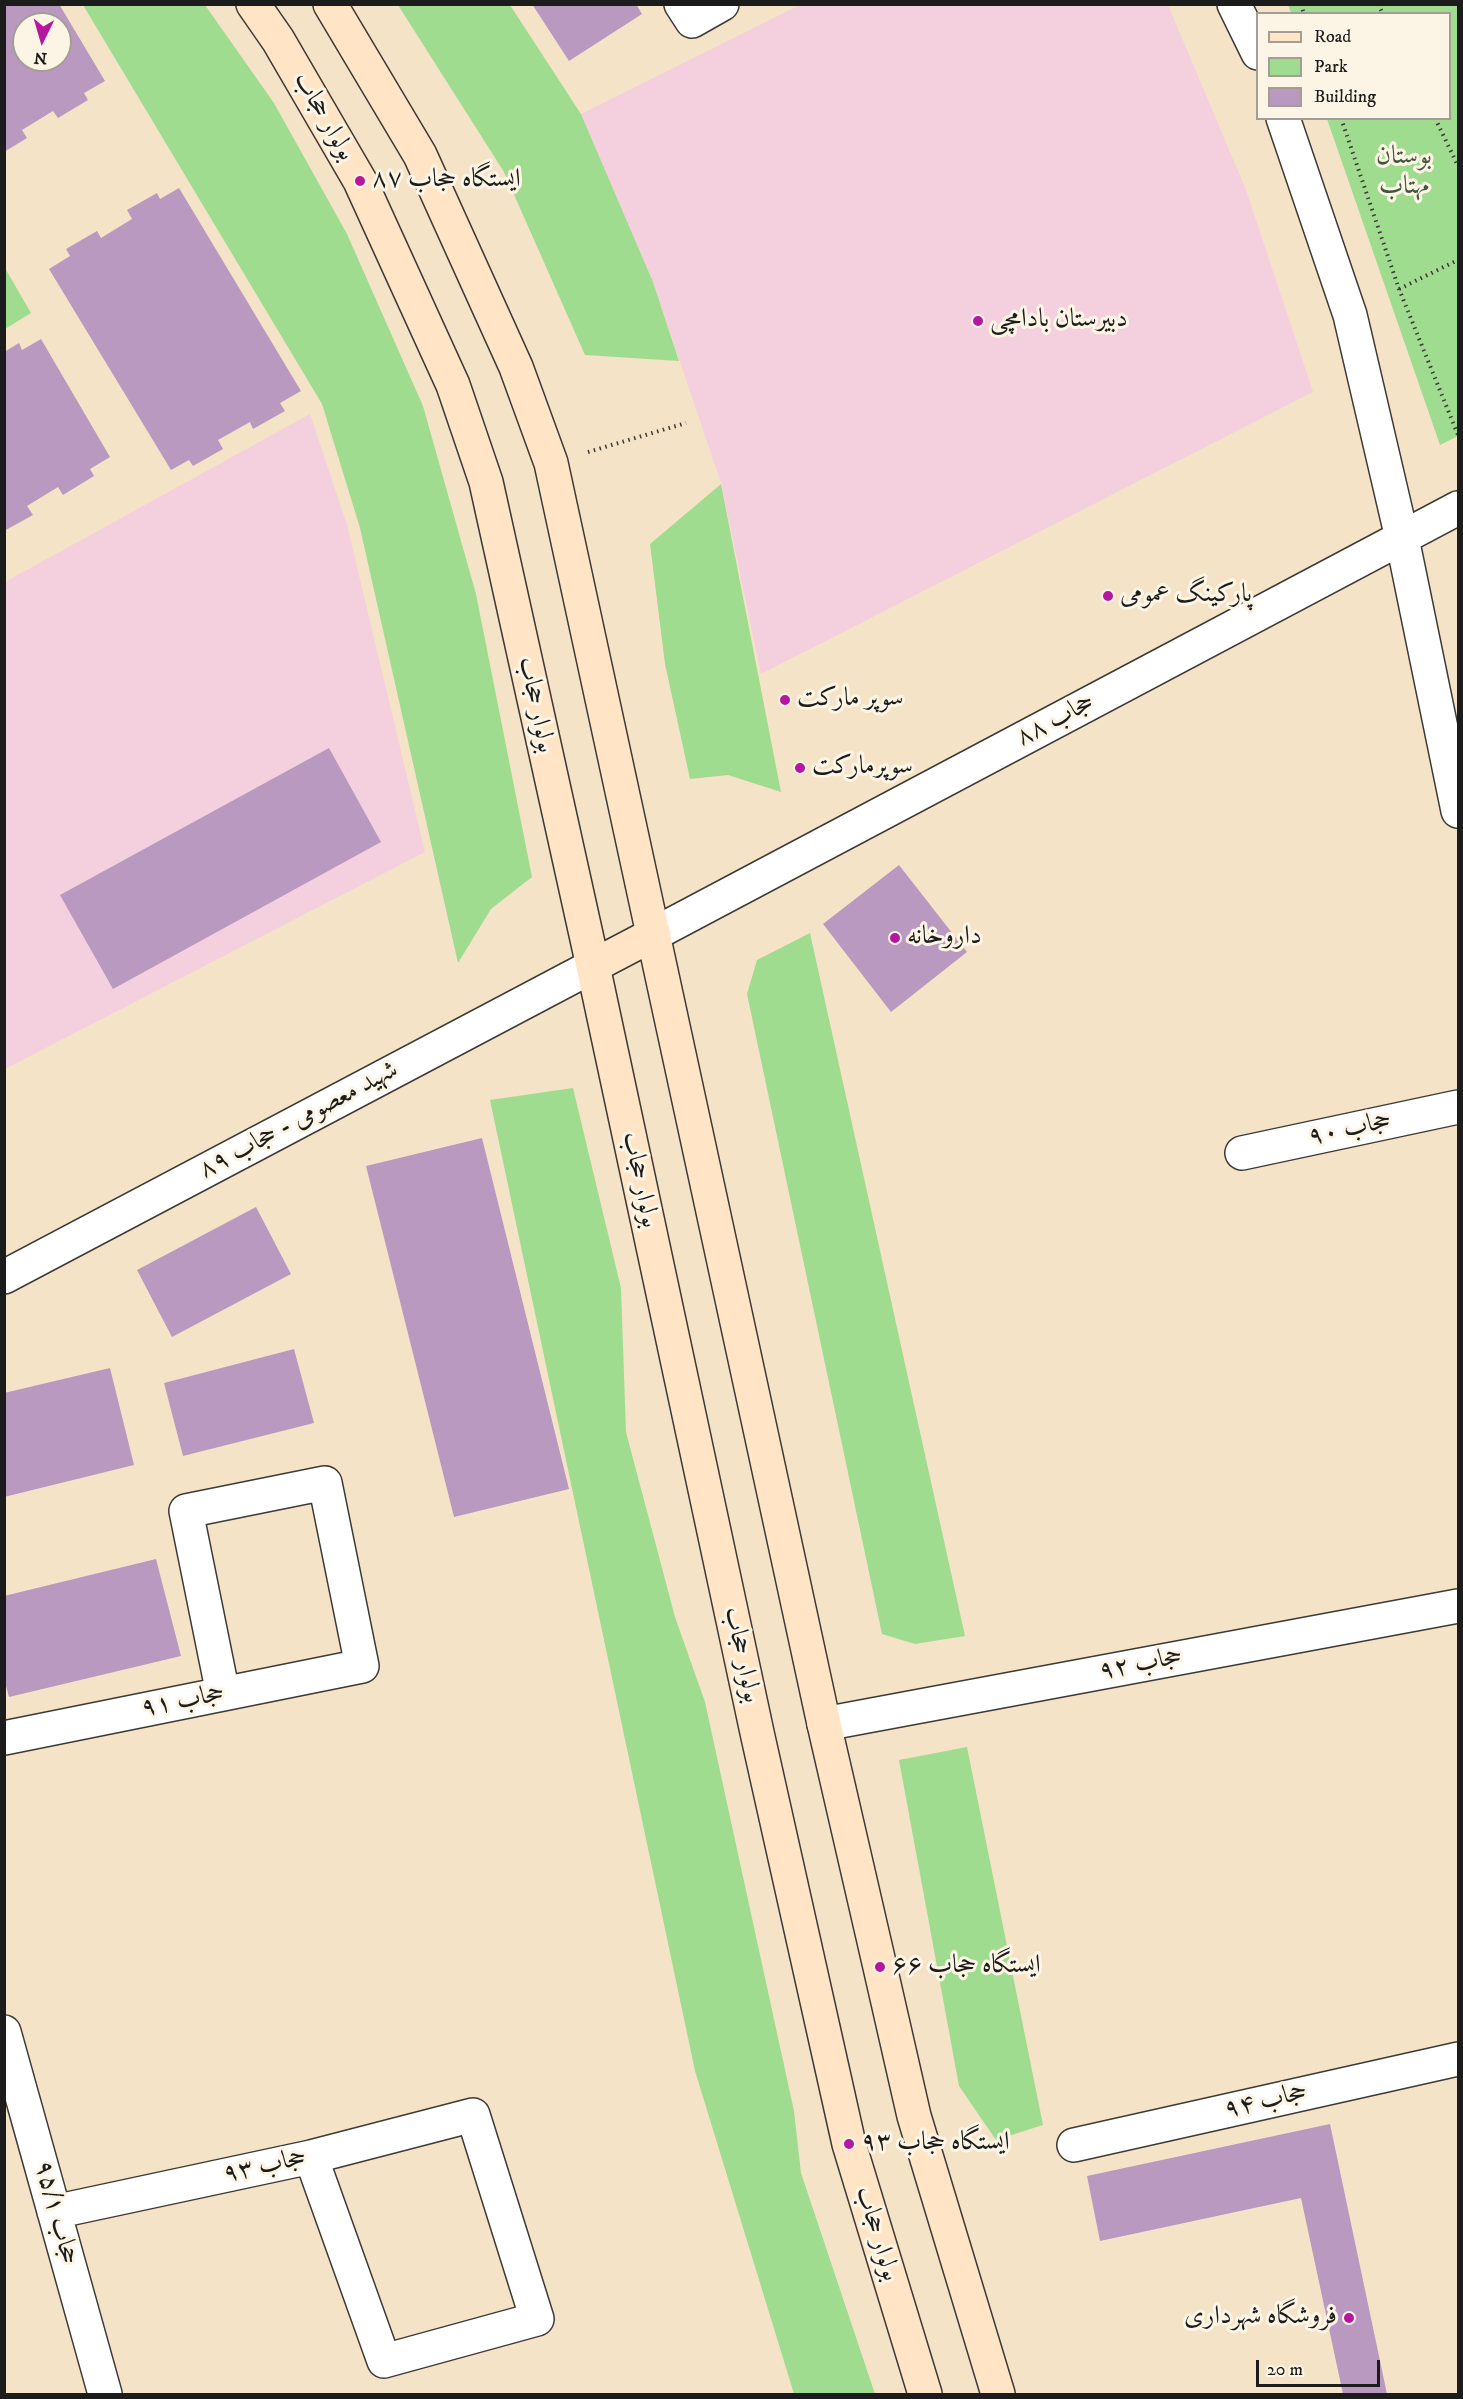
<!DOCTYPE html>
<meta charset="utf-8">
<style>
body{margin:0}
#map{position:relative;width:1463px;height:2399px;overflow:hidden;background:#f5e3c8;font-family:"IM FELL DW Pica",serif}
canvas{display:block}
.frame{position:absolute;inset:0;border:6px solid #1c1c1c;pointer-events:none}
.legend{position:absolute;left:1256px;top:12px;width:195px;height:108px;box-sizing:border-box;background:#fcf5e5;border:2px solid #a29e95;margin:0;padding:8px 10px;list-style:none;font-size:18px;color:#1c1c1c}
.legend li{display:flex;align-items:center;gap:12px;height:30px}
.legend b{width:30px;border:2px solid #a29e95}
.north{position:absolute;left:12px;top:12px;width:60px;height:60px;box-sizing:border-box;background:#fcf5e5;border:2px solid #a29e95;border-radius:50%;rotate:185deg;font-size:16px;font-weight:700;line-height:24px;text-align:center;color:#1c1c1c}
.north::after{content:'';display:block;margin:auto;width:21px;height:27px;background:#b5179e;clip-path:polygon(50% 0,100% 100%,50% 72%,0 100%)}
.scale{position:absolute;left:1256px;top:2360px;width:124px;height:27px;box-sizing:border-box;border:3px solid #1c1c1c;border-top:0;padding-left:8px;font-size:18px;line-height:21px;white-space:nowrap;color:#1c1c1c;-webkit-text-stroke:4px #fcf5e5;paint-order:stroke}
</style>
<div id="map">
<canvas width="1463" height="2399"></canvas>
<div class="frame"></div>
<ul class="legend">
<li><b style="height:8px;background:#ffe4c6"></b>Road</li>
<li><b style="height:16px;background:#a0dc8f"></b>Park</li>
<li><b style="height:16px;background:#ba99c0"></b>Building</li>
</ul>
<div class="north">N</div>
<div class="scale">20 m</div>
</div>
<script>
const g = document.querySelector('canvas').getContext('2d');
g.lineJoin = 'round';
function paint(path, color) {
  g.fillStyle = color;
  g.fill(path, 'evenodd');
}
function toPath(rows) {
  const path = new Path2D();
  for (const r of rows) {
    path.moveTo(r[0], r[1]);
    for (let i = 2; i < r.length; i += 2) path.lineTo(r[i], r[i + 1]);
  }
  return path;
}
function strokePath(path, color, width, dash) {
  g.strokeStyle = color;
  g.lineWidth = width;
  g.lineCap = dash ? 'butt' : 'round';
  g.setLineDash(dash || []);
  g.stroke(path);
}
function drawText(font, color, halo, rows, align = 'center') {
  g.font = font + ' "IM FELL DW Pica",Amiri,serif';
  g.lineWidth = 6;
  g.setLineDash([]);
  g.textBaseline = 'middle';
  g.strokeStyle = halo;
  g.fillStyle = color;
  for (const [text, x, y, turn = 0] of rows) {
    g.save();
    g.translate(x, y);
    g.rotate((+turn || 0) * Math.PI / 180);
    g.textAlign = isNaN(turn) ? turn : align;
    if (halo) g.strokeText(text, 0, 0);
    g.fillText(text, 0, 0);
    g.restore();
  }
}
const built = toPath([
 [800,5,1168,5,1246,190,1313,392,761,674,721,483,653,282,581,114],
 [310,414,347,525,425,852,5,1069,5,582]
]);
const green = toPath([
 [83,5,205,5,274,103,347,234,423,406,476,594,532,877,491,909,458,963,360,528,322,404],
 [398,5,510,5,581,114,653,282,679,361,585,355,504,172],
 [1288,5,1458,5,1458,436,1440,445,1327,119,1450,118,1450,14,1291,13],
 [5,268,31,313,5,329,4,329],
 [721,484,781,792,728,775,690,779,665,664,650,544],
 [810,933,965,1636,915,1644,882,1634,747,994,757,960],
 [573,1088,621,1288,626,1432,675,1617,705,1702,794,2111,801,2173,875,2394,794,2394,695,2071,490,1100],
 [967,1747,1043,2125,996,2140,959,2086,899,1760]
]);
const building = toPath([
 [4,4,59,4,105,81,84,93,88,100,58,118,53,111,22,130,27,138,4,152],
 [24,24,60,24,60,60,24,60],
 [532,4,636,4,642,14,569,61],
 [179,188,301,391,280,403,285,411,253,429,250,422,218,440,223,449,193,466,189,460,171,470,49,269,70,256,66,249,97,231,101,238,132,219,127,210,157,193,160,199],
 [41,339,110,457,90,469,94,476,63,495,58,487,27,506,33,515,4,531,4,352,19,343,22,350],
 [329,748,381,842,113,989,60,895],
 [899,865,967,952,891,1012,823,924],
 [482,1138,569,1489,454,1517,366,1166],
 [256,1207,291,1274,172,1337,137,1270],
 [294,1349,314,1423,183,1456,164,1383],
 [110,1368,134,1465,4,1497,4,1393],
 [156,1559,181,1656,9,1697,4,1678,4,1596],
 [1330,2124,1387,2394,1343,2394,1301,2198,1100,2241,1087,2176]
]);
const path = toPath([
 [1301,4,1304,14],
 [1378,4,1383,14],
 [1341,118,1399,289,1458,435],
 [1435,118,1458,166],
 [1399,289,1458,260],
 [588,452,686,423]
]);
const street = toPath([
 [681,4,692,21,722,4],
 [1234,4,1258,53],
 [1283,118,1350,315,1402,538,1458,811],
 [654,934,1458,508],
 [1242,1153,1458,1107],
 [4,1277,593,966],
 [824,1724,1458,1606],
 [4,1738,362,1666,325,1483,186,1511,223,1694],
 [4,2032,105,2394],
 [1074,2145,1458,2059],
 [54,2212,311,2157,473,2115,537,2319,384,2361,311,2157]
]);
const secondary = toPath([
 [253,4,278,40,360,181,453,385,486,482,593,966,758,1737,849,2144,925,2394],
 [330,4,420,155,516,367,551,463,824,1724,880,1967,914,2116,998,2394],
 [593,966,654,934]
]);
const markers = [
 [360,181,6,"#b5179e"],
 [978,321,6,"#b5179e"],
 [1108,596,6,"#b5179e"],
 [785,700,6,"#b5179e"],
 [800,768,6,"#b5179e"],
 [895,938,6,"#b5179e"],
 [880,1967,6,"#b5179e"],
 [849,2144,6,"#b5179e"],
 [1349,2318,6,"#b5179e"]
];
const streetNames = [
 ["بولوار حجاب",323,117,60],
 ["بولوار حجاب",535,705,78],
 ["حجاب ۸۸",1056,721,-28],
 ["شهید معصومی - حجاب ۸۹",299,1121,-28],
 ["حجاب ۹۰",1350,1130,-12],
 ["بولوار حجاب",639,1180,78],
 ["بولوار حجاب",741,1655,78],
 ["حجاب ۹۲",1141,1665,-11],
 ["حجاب ۹۱",183,1702,-11],
 ["حجاب ۹۴",1266,2102,-13],
 ["حجاب ۹۳",265,2167,-12],
 ["حجاب ۹۵/۱",55,2213,75],
 ["بولوار حجاب",876,2234,73]
];
const parkNames = [
 ["بوستان",1404,158],
 ["مهتاب",1404,188]
];
const poiNames = [
 ["ایستگاه حجاب ۸۷",372,181],
 ["دبیرستان بادامچی",990,321],
 ["پارکینگ عمومی",1120,596],
 ["سوپر مارکت",797,700],
 ["سوپرمارکت",812,768],
 ["داروخانه",907,938],
 ["ایستگاه حجاب ۶۶",892,1967],
 ["ایستگاه حجاب ۹۳",861,2144],
 ["فروشگاه شهرداری",1337,2318,"right"]
];
paint(built, '#f4cfdd');
paint(green, '#a0dc8f');
paint(building, '#ba99c0');
strokePath(street, '#3d3a36', 36);
strokePath(secondary, '#3d3a36', 36);
strokePath(path, '#3d3a36', 4, [1.5, 4.5]);
strokePath(street, '#fff', 33);
strokePath(secondary, '#ffe4c6', 33);
for (const [x, y, r, color] of markers) {
  const dot = new Path2D();
  dot.arc(x, y, r, 0, 2 * Math.PI);
  g.fillStyle = color;
  g.fill(dot);
  strokePath(dot, '#fcf5e5', 2);
}
drawText('26px', '#1c1c1c', '#fcf5e5', streetNames);
drawText('26px', '#44563e', '#fcf5e5', parkNames);
drawText('26px', '#1c1c1c', '#fcf5e5', poiNames, 'left');
</script>
